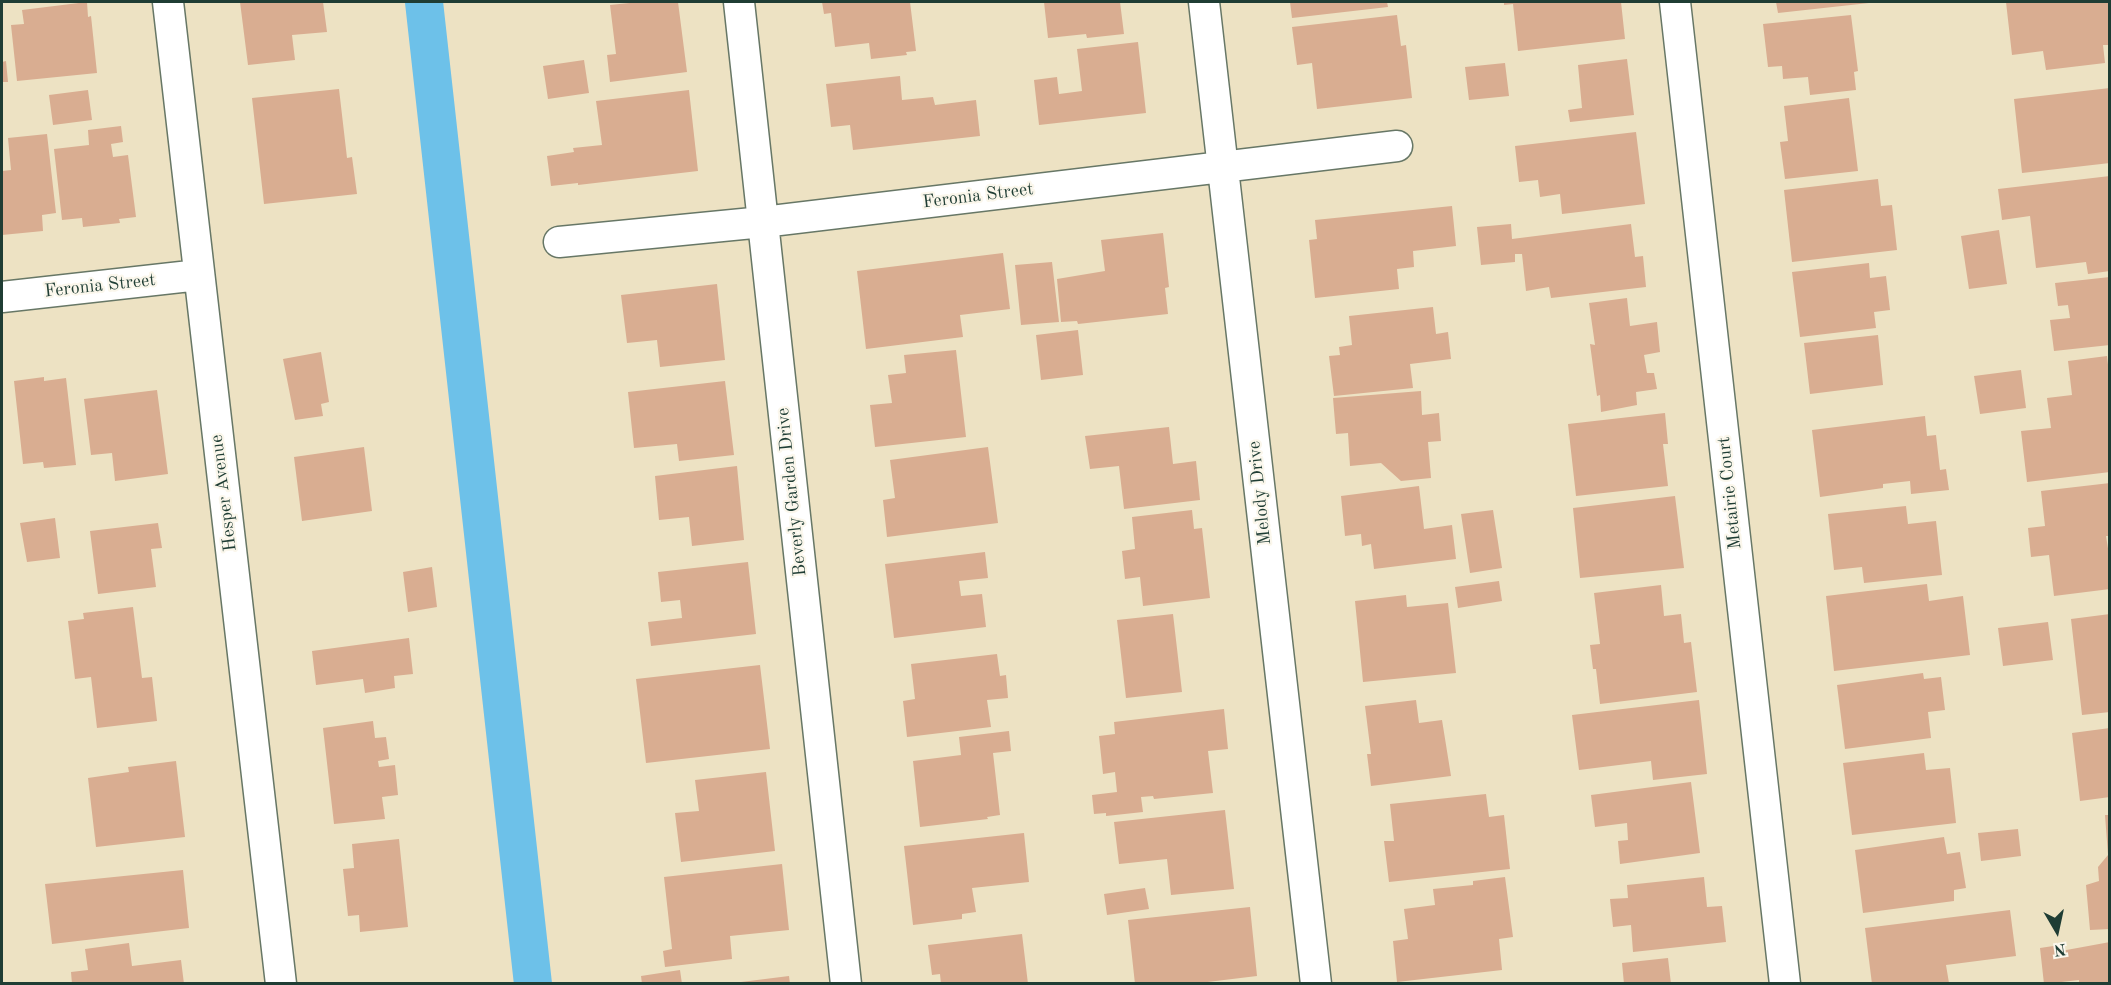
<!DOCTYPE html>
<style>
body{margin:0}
#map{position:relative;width:2111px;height:985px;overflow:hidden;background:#ede2c3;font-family:"Old Standard TT",serif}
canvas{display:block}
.frame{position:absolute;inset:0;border:3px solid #1f3d34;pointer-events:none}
.north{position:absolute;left:2027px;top:901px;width:60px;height:60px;-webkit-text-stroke:4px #fbf7ec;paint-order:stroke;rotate:171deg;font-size:16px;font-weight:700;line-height:24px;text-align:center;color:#1f3d34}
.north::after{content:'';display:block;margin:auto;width:21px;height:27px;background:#1f3d34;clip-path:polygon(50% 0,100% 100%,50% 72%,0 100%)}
</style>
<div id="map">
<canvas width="2111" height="985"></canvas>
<div class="frame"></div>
<div class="north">N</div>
</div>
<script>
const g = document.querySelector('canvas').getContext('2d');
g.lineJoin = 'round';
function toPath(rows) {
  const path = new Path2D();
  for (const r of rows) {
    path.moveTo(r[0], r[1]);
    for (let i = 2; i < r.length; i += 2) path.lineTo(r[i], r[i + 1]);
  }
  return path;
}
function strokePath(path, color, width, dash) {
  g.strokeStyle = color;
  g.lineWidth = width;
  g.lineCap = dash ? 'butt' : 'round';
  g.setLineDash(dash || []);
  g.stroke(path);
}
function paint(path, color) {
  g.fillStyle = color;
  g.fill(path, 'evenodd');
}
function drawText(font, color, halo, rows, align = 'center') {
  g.font = font + ' "Old Standard TT",serif';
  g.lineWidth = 4.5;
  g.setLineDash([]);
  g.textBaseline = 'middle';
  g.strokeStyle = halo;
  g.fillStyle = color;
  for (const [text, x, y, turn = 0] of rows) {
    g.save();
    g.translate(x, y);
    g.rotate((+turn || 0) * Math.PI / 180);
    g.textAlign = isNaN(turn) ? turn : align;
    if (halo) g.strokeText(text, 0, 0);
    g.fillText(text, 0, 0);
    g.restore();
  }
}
const canal = toPath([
 [424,2,533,984]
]);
const building = toPath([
 [87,2,88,17,91,16,97,73,17,81,11,25,24,24,22,10],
 [240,2,323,2,327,32,292,35,295,60,248,65],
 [639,2,678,2,687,72,610,82,607,55,616,54,610,5],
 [822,2,910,2,916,51,906,52,907,55,871,59,869,43,835,47,831,13,824,14],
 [1044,2,1120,2,1124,34,1087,38,1086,34,1048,38],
 [1290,2,1387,2,1388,7,1292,18],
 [1504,2,1621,2,1625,39,1518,51,1513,4,1504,5],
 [1776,2,1869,2,1869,3,1778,13],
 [2006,2,2108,2,2110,45,2103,45,2105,63,2046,70,2043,51,2012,55],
 [1397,15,1401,46,1406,45,1412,98,1317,109,1312,63,1297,65,1292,27],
 [1851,15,1858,71,1854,72,1856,90,1810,95,1808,77,1783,79,1782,66,1768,67,1763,24],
 [1138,42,1146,113,1039,125,1034,80,1057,77,1059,94,1082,91,1077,49],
 [1627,59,1634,115,1570,122,1568,110,1582,108,1578,65],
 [584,60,589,93,548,99,543,66],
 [6,61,8,82,2,82,2,62],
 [1505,63,1509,96,1469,100,1465,67],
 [900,76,902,100,933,97,935,105,976,100,980,136,853,150,850,125,831,127,826,84],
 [2110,88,2110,163,2022,173,2014,99],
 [339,89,347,158,352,157,357,194,264,204,252,98],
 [88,90,92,120,53,125,49,95],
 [689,90,698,171,578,185,578,183,551,186,547,156,574,152,573,148,602,145,596,101],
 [1849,98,1858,171,1785,179,1780,142,1788,141,1784,106],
 [121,126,123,142,111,144,113,157,128,155,136,217,119,219,120,223,83,227,82,218,62,220,54,149,89,145,88,130],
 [1636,132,1645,204,1562,214,1560,194,1540,197,1538,180,1519,182,1515,146],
 [47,134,56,213,42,215,43,231,2,235,2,171,11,170,8,138],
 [2110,176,2110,271,2088,274,2086,262,2036,268,2030,216,2002,220,1998,189],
 [1878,179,1881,206,1892,205,1897,250,1792,262,1784,190],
 [1452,206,1456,246,1413,251,1414,267,1397,269,1399,289,1315,298,1309,240,1317,239,1315,220],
 [1511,224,1512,239,1631,224,1635,257,1643,256,1646,287,1551,298,1549,287,1526,291,1522,254,1515,254,1515,262,1481,265,1477,227],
 [1999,230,2007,284,1969,289,1961,236],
 [1163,233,1169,287,1165,288,1168,314,1078,324,1077,321,1061,322,1057,279,1105,271,1101,240],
 [1003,253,1010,309,960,315,963,337,866,349,857,271],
 [1052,262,1059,322,1021,325,1015,265],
 [1869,263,1870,278,1886,276,1890,310,1874,312,1876,328,1800,337,1792,272],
 [2110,277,2110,345,2054,351,2050,320,2070,318,2068,305,2058,306,2055,283],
 [717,284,725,360,660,367,657,340,627,343,621,295],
 [1627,298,1630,326,1657,322,1660,352,1644,355,1647,373,1654,373,1657,389,1636,392,1637,405,1601,412,1600,395,1597,396,1590,344,1595,345,1589,303],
 [1433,307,1436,334,1448,332,1451,359,1410,364,1413,388,1334,396,1329,356,1340,355,1339,347,1352,345,1349,316],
 [1078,330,1083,375,1041,380,1036,335],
 [1878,335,1883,385,1810,394,1804,343],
 [956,350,966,437,875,447,870,405,892,403,888,375,906,373,904,355],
 [321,352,329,402,321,404,323,416,295,420,283,359],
 [2107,356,2110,382,2110,472,2027,482,2021,431,2051,428,2047,398,2072,395,2068,361],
 [2021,370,2026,408,1980,414,1974,376],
 [44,377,44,381,66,378,76,465,44,468,43,462,23,464,14,381],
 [725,381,734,455,679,461,677,444,634,448,628,392],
 [157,390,168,474,115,481,112,453,91,455,84,399],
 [1421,391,1422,415,1439,413,1441,441,1428,442,1431,478,1401,481,1381,463,1350,466,1348,433,1336,434,1333,398],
 [1665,413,1668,444,1663,444,1668,486,1576,496,1568,424],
 [1925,416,1927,436,1936,435,1940,470,1946,469,1949,490,1911,494,1910,481,1883,484,1883,488,1820,497,1812,430],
 [1169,427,1173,464,1196,461,1200,500,1124,509,1119,466,1090,469,1085,436],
 [364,447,372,511,302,521,294,457],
 [988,447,998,523,887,537,883,500,895,498,890,460],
 [737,466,744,540,692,546,689,517,659,520,655,476],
 [2110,483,2110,536,2106,536,2110,561,2110,589,2054,596,2049,555,2031,557,2028,528,2045,526,2041,491],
 [1419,486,1424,529,1452,525,1456,559,1374,569,1371,544,1362,546,1361,534,1345,536,1341,496],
 [1675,496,1684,568,1580,578,1573,508],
 [1906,506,1908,524,1936,521,1942,575,1864,583,1862,567,1834,570,1828,514],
 [1192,510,1194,529,1202,528,1210,598,1143,606,1140,577,1125,579,1122,551,1135,549,1132,517],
 [1493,510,1502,568,1470,573,1461,514],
 [55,518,60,558,27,562,20,523],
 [158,523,162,548,151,549,156,587,98,594,90,531],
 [985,552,988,578,959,581,961,596,982,594,986,627,894,638,885,564],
 [748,562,756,634,651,646,648,622,682,618,680,600,661,602,658,572],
 [432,567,437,607,408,612,403,572],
 [1499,581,1502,601,1458,608,1455,587],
 [1927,584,1929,601,1963,596,1970,655,1834,671,1826,596],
 [1661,585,1664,616,1681,614,1684,643,1691,642,1697,692,1600,704,1596,669,1593,669,1590,645,1600,644,1594,593],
 [1406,595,1407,607,1448,603,1456,673,1363,682,1355,601],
 [133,607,142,678,152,677,157,721,97,728,91,677,75,679,68,621,84,619,83,613],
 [1173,614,1182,692,1126,698,1117,620],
 [2110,614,2110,712,2082,715,2071,619],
 [2048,622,2053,660,2003,666,1998,628],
 [409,638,413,674,394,676,395,688,365,693,363,679,316,685,312,651],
 [997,654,1000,676,1006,675,1008,698,987,700,991,727,907,737,903,701,915,699,911,664],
 [760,665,770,749,646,763,636,679],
 [1923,673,1924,679,1941,677,1945,710,1928,712,1931,738,1845,749,1837,685],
 [1416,700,1419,723,1442,720,1451,776,1371,786,1367,754,1371,754,1365,706],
 [1699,700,1707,774,1653,780,1651,761,1579,770,1572,715],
 [1224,709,1228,749,1208,751,1213,793,1154,799,1153,796,1141,797,1143,812,1106,816,1106,813,1094,814,1092,795,1117,792,1115,772,1103,774,1099,736,1115,734,1114,722],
 [373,721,375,738,386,737,389,759,378,761,379,767,395,765,398,795,382,797,385,819,334,824,323,728],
 [2110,728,2110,797,2080,801,2072,733],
 [1009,731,1011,751,993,753,1000,815,987,817,988,819,920,827,913,761,961,755,959,737],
 [1924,753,1926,770,1950,768,1956,823,1852,835,1843,763],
 [176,761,185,837,96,847,88,778,129,772,128,767],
 [766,772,775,851,681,862,675,813,699,811,695,780],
 [1691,782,1700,853,1620,864,1618,841,1628,840,1627,823,1595,827,1591,795],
 [1486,794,1489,817,1504,815,1510,869,1389,882,1384,841,1394,841,1390,804],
 [1225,810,1234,889,1171,895,1167,859,1119,864,1114,822],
 [2105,815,2110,815,2110,929,2090,930,2086,885,2099,881,2098,867,2108,855],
 [2018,829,2021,856,1981,861,1978,833],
 [1024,833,1029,882,972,888,976,912,962,914,962,919,913,925,904,846],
 [1944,837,1947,854,1960,852,1966,888,1954,890,1954,901,1863,913,1855,850],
 [399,839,408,927,360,932,359,915,348,916,343,869,354,868,352,844],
 [782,864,789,930,730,936,732,959,665,967,663,951,672,949,664,877],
 [183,870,189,928,52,944,45,884],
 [1505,877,1513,937,1499,939,1502,970,1397,982,1393,941,1408,939,1404,909,1435,905,1433,889,1473,885,1473,881],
 [1704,877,1707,907,1722,906,1726,942,1633,952,1631,925,1613,927,1610,899,1628,898,1627,885],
 [1145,888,1149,909,1107,915,1104,894],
 [1250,907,1257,976,1191,984,1135,984,1128,920],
 [2010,910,2016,956,1946,965,1949,983,1872,984,1865,928],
 [1022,934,1028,984,941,984,940,974,932,975,928,945],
 [2110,942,2110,984,2079,984,2079,980,2044,984,2040,948,2060,945,2061,951],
 [129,943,132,966,181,960,184,984,72,984,71,972,88,970,85,949],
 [1668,958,1671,984,1624,984,1622,963],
 [680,970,682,984,642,984,641,976],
 [789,976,790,984,741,984,741,982]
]);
const minor = toPath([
 [168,2,281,984],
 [739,2,846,984],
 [1204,2,1316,984],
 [1675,2,1785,984],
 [559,242,763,222,1397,146],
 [2,297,199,275]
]);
const streetNames = [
 ["Feronia Street",978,196,-7],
 ["Feronia Street",100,286,-6],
 ["Beverly Garden Drive",792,492,-96],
 ["Hesper Avenue",224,493,-97],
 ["Melody Drive",1260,493,-96],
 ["Metairie Court",1730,493,-96]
];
strokePath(canal, '#6dc1e9', 38);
paint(building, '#d9ad91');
strokePath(minor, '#677766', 33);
strokePath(minor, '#fff', 30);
drawText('18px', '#1f3d34', '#fbf7ec', streetNames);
</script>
